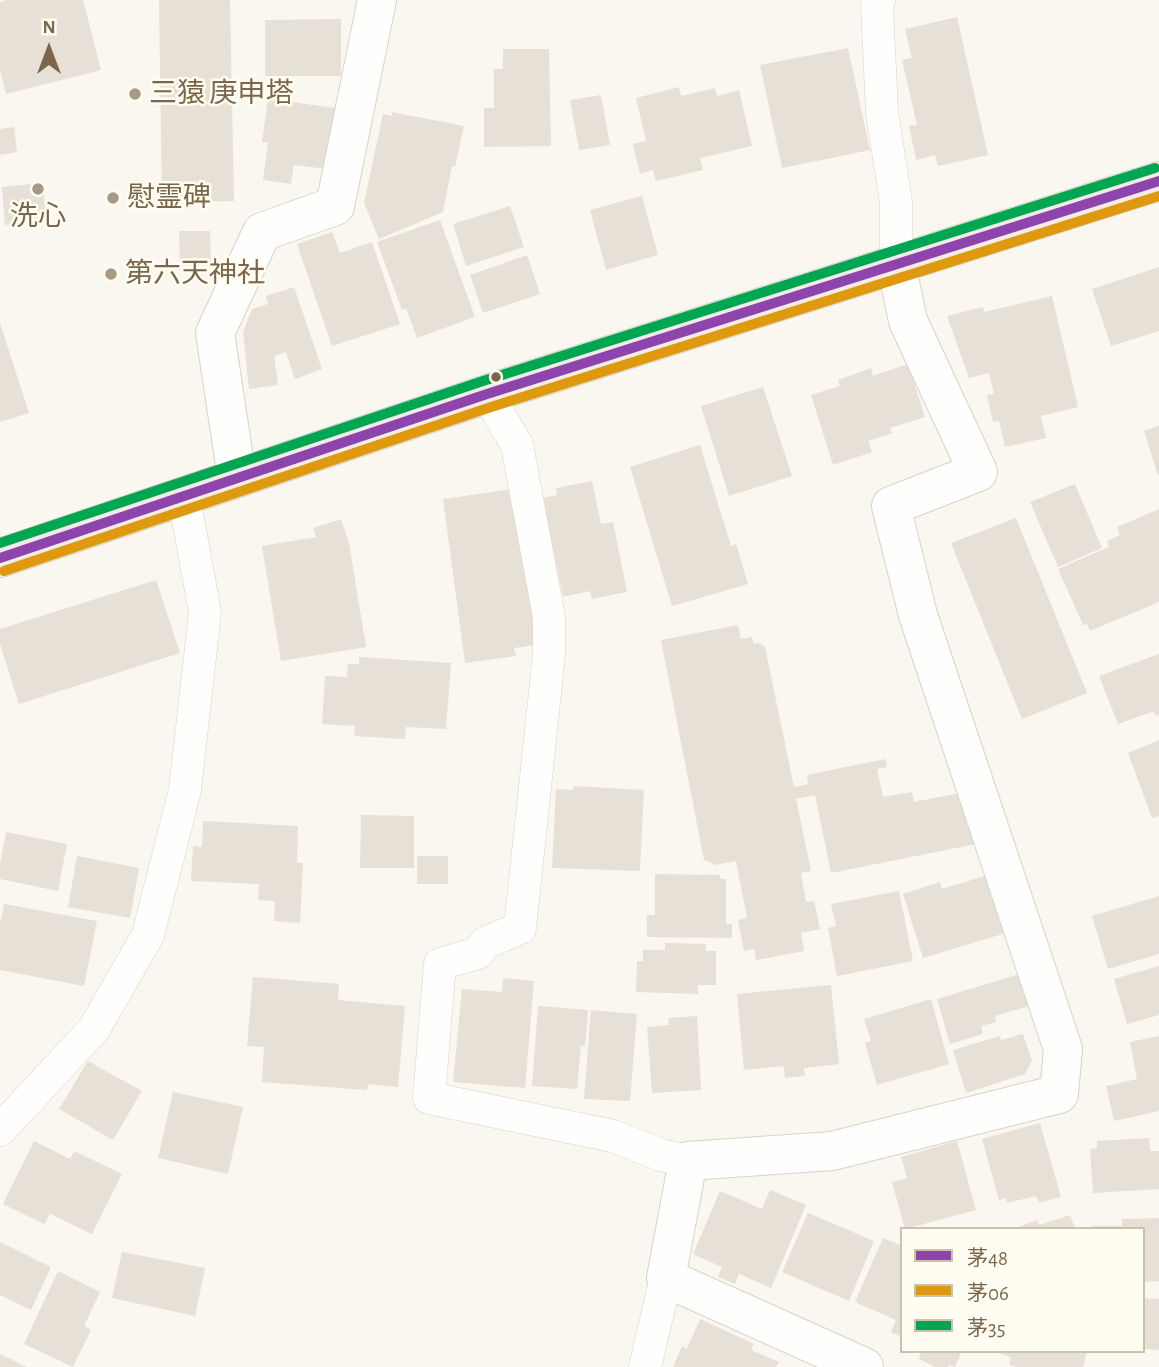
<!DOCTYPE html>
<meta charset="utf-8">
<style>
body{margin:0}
#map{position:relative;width:1159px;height:1367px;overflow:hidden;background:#f9f7ef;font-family:"Alegreya Sans","Noto Sans JP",sans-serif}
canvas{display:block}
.legend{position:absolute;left:900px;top:1227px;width:245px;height:126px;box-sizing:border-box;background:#fffdf2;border:2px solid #cac1af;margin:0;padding:9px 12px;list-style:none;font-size:21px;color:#7b664b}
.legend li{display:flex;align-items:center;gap:14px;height:35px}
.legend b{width:35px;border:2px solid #cac1af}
.north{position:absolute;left:14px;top:14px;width:70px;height:70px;-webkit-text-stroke:5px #fffdf2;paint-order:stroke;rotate:0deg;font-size:19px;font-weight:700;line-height:28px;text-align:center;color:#7b664b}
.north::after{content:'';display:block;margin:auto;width:24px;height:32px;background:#7b664b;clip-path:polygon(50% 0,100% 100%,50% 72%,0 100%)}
</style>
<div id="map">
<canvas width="1159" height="1367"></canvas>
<ul class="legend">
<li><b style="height:9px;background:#8e44ad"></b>茅48</li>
<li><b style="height:9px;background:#de990f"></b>茅06</li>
<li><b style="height:9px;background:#00a651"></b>茅35</li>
</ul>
<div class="north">N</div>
</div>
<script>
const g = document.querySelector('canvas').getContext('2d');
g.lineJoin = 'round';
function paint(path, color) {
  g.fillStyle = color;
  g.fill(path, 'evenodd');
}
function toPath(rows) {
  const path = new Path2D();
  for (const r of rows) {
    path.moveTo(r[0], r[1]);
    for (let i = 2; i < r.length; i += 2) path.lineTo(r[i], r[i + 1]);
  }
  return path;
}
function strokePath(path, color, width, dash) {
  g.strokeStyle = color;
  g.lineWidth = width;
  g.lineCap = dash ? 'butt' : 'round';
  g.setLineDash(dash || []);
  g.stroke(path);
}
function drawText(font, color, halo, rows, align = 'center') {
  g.font = font + ' "Alegreya Sans","Noto Sans JP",sans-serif';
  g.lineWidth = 5;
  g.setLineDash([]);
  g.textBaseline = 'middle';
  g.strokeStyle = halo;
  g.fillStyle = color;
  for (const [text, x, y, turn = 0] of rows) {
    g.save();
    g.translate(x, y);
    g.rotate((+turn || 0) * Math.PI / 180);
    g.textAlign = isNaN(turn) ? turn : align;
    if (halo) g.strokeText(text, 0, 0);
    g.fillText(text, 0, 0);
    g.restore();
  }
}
const building = toPath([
 [6,0,83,0,101,70,6,94,0,70,0,2],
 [159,0,230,0,234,201,162,202],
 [957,17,988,155,938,166,935,155,916,160,909,126,917,125,902,60,912,58,905,29],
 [341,19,341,76,265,76,265,20],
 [848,48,870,150,782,168,760,65],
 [503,49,549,49,551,146,484,147,484,108,494,108,494,69,503,69],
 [679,87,681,96,715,88,717,96,739,90,752,146,700,158,703,170,656,181,653,170,640,174,633,144,646,141,636,98],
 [601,95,610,145,579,150,570,100],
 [268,99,343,109,335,170,294,165,291,184,263,180,268,143,262,142],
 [392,112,464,126,455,167,452,166,443,212,379,239,364,203,383,114,392,116],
 [14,127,17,152,0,155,0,129],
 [43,183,46,221,5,225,2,187],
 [642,196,658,255,606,270,590,210],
 [510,206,524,247,466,266,453,224],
 [440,220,475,317,417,338,406,308,402,310,377,242],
 [179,231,210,231,211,266,180,266],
 [332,232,340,253,372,242,400,324,332,346,297,244],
 [527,255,540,294,483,313,470,275],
 [1159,267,1159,331,1111,346,1092,289],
 [294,287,322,369,295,379,286,352,274,356,278,385,249,389,243,332,252,309,268,304,266,296],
 [1052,296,1078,407,1041,416,1046,438,1005,447,999,421,993,422,987,395,994,394,989,373,969,378,947,316,983,307,984,312],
 [0,323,29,413,0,422],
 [908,364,925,417,890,428,892,433,868,441,872,452,833,465,811,395,840,386,838,380,871,368,873,376],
 [763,387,792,476,729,496,701,406],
 [1159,426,1159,475,1158,475,1144,431],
 [700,445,731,546,736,544,748,584,672,606,630,467],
 [592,481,601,524,613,522,627,592,592,599,590,591,563,597,542,498,557,495,556,488],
 [1075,484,1102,548,1058,567,1030,502],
 [514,489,536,645,514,648,516,656,465,663,443,499],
 [1159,509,1159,602,1090,631,1087,624,1083,625,1058,569,1109,547,1107,541,1120,535,1117,527],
 [1016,518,1087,693,1022,719,951,543],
 [341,519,349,543,366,647,281,661,262,546,316,537,313,528],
 [156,580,180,653,19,704,0,644,0,629],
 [738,625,741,639,752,637,754,644,760,643,765,647,794,787,808,784,807,775,885,759,887,767,877,769,883,797,912,792,914,802,965,792,976,844,831,873,815,795,796,799,811,871,801,873,806,902,814,901,820,929,801,933,804,951,756,960,754,949,744,951,738,920,747,918,736,861,716,865,704,860,661,640],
 [1159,654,1159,715,1156,716,1154,711,1118,724,1099,676],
 [359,657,451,663,446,729,406,727,405,739,354,736,355,726,322,724,325,676,347,677,348,664,359,664],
 [1159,740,1159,816,1152,818,1128,753],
 [573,786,644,790,640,871,552,868,556,789,573,790],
 [361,815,414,816,414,868,360,868],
 [203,821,298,826,297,863,303,863,300,923,274,921,275,901,258,900,259,884,191,881,193,846,202,847],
 [6,832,67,844,58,891,0,879,0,864],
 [77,856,139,868,130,918,68,907],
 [417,856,448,856,448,884,417,884],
 [655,874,720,875,720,879,726,879,726,924,732,924,732,938,647,937,647,915,655,915],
 [988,875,1006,933,923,958,903,894,940,882,942,889],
 [899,891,913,961,837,976,828,928,836,926,831,904],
 [1159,896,1159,954,1108,969,1092,916],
 [4,904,97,921,84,986,0,970,0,923],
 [665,943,706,944,706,951,716,951,716,985,698,985,698,994,636,992,637,961,643,961,643,950,665,950],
 [1159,966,1159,1015,1127,1024,1114,979],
 [1023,973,1033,1005,995,1016,996,1022,981,1026,983,1034,950,1044,937,999],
 [253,977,339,984,338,1000,405,1006,398,1087,368,1084,367,1090,262,1082,264,1047,247,1046],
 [503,978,534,981,525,1088,453,1082,462,989,502,992],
 [831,985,839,1064,804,1068,805,1076,785,1078,784,1066,744,1070,737,994],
 [931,999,949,1064,877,1085,865,1043,871,1041,864,1019],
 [538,1006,588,1010,585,1047,581,1046,577,1089,532,1086],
 [591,1010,637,1014,630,1101,584,1099],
 [697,1016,701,1090,652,1093,647,1027,669,1025,668,1018],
 [1023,1034,1032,1061,1025,1074,966,1093,953,1050,1000,1036,1001,1040],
 [1159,1036,1159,1111,1114,1121,1106,1086,1137,1079,1130,1042],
 [88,1061,142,1091,113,1140,59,1109],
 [173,1092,243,1107,228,1174,158,1158],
 [1040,1123,1061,1197,1039,1203,1036,1196,1007,1203,1005,1198,999,1200,982,1139],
 [1149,1138,1150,1151,1159,1151,1159,1189,1093,1193,1090,1149,1097,1148,1097,1141],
 [34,1141,70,1159,74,1151,122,1174,92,1234,50,1214,44,1224,3,1204],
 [957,1141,976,1210,905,1229,892,1182,907,1178,901,1157],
 [770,1190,806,1205,771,1288,739,1274,735,1284,718,1277,722,1267,693,1254,720,1191,762,1209],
 [808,1213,874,1241,849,1301,782,1272],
 [1070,1215,1075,1229,1013,1229,1037,1220,1039,1225],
 [1159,1218,1159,1281,1143,1282,1143,1229,1092,1229,1092,1226,1122,1226,1122,1219],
 [883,1238,902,1246,902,1337,891,1332,896,1320,855,1302],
 [0,1242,51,1267,31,1310,0,1295],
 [122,1252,205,1268,195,1316,112,1298],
 [58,1271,100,1292,84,1326,91,1330,73,1367,24,1344],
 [1143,1298,1159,1299,1159,1350,1143,1349],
 [700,1319,754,1344,751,1350,779,1362,776,1367,673,1367,682,1346,687,1349],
 [921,1351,962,1351,955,1367,949,1365,948,1367,935,1367,919,1359],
 [993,1351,1087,1351,1083,1367,1017,1367,1009,1365,1011,1357],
 [0,1354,27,1367,0,1367]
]);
const lane = toPath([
 [879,0,877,5,882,113,896,202,896,263],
 [487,394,517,445,549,617,549,655,520,928,485,943,478,953,440,964,429,1098,613,1136,661,1155,688,1161],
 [0,1130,94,1029,148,935,185,790,205,612,184,497],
 [645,1367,666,1278]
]);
const street = toPath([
 [237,478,215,333,262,232,335,206,377,0],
 [864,1367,666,1278,688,1161,832,1151,1059,1094,1063,1049,918,615,891,506,978,472,908,321,896,263]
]);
const highway = toPath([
 [0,558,487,394,1159,181]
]);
const bus1 = toPath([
 [0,558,487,394,1159,181]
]);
const bus2 = toPath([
 [4,571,491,407,1159,196]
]);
const bus3 = toPath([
 [0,543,483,381,1155,168]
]);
const markers = [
 [135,94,7,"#a79984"],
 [38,189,7,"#a79984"],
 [113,198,7,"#a79984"],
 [111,274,7,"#a79984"],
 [496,377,6,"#7b664b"]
];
const poiNames = [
 ["三猿 庚申塔",149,94],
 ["慰霊碑",127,198],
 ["洗心",38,217,"center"],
 ["第六天神社",125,274]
];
paint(building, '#e6e0d6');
strokePath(lane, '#d8d3ca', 33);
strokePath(street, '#d8d3ca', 40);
strokePath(highway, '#dad4cb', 40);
strokePath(lane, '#fefefd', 32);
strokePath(street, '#fefefd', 38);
strokePath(highway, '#f2ece6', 38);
strokePath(bus1, '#8e44ad', 10);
strokePath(bus2, '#de990f', 10);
strokePath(bus3, '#00a651', 10);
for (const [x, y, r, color] of markers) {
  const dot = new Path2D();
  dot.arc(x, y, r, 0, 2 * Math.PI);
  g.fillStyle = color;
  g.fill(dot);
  strokePath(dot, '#fffdf2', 2.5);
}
drawText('28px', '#7b664b', '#fffdf2', poiNames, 'left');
</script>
